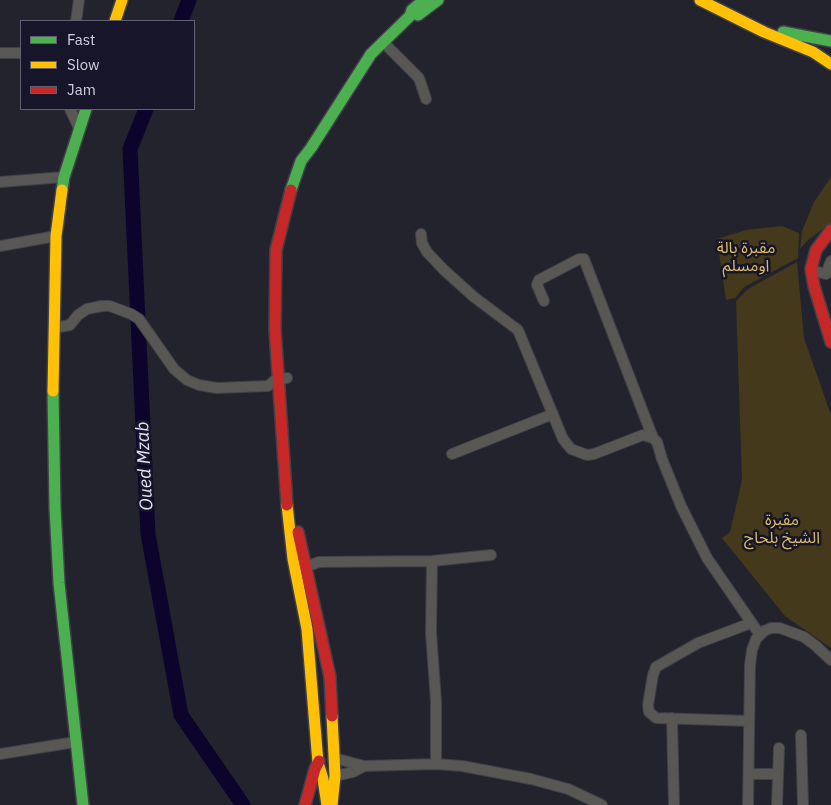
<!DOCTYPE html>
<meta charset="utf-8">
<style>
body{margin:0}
#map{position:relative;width:831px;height:805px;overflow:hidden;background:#23232e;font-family:"IBM Plex Sans",sans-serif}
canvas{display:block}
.legend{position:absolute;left:20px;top:20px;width:175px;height:90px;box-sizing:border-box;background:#161529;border:1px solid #606072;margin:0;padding:6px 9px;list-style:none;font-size:15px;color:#d0d1df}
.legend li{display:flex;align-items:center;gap:10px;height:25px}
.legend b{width:25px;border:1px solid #606072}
</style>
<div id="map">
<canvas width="831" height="805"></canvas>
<ul class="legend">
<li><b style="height:6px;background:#4caf50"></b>Fast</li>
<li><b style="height:6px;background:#ffc107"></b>Slow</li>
<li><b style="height:6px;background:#c62828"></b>Jam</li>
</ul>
</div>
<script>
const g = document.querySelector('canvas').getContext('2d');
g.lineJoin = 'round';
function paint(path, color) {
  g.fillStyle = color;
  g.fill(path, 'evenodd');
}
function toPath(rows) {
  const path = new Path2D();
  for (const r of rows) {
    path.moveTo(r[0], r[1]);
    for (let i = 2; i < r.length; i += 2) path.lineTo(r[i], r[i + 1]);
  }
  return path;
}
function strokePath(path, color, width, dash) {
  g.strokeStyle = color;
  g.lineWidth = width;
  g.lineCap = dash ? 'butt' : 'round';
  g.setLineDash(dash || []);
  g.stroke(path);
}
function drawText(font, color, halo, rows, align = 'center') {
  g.font = font + ' "IBM Plex Sans","Noto Sans Arabic",sans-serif';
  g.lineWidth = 5;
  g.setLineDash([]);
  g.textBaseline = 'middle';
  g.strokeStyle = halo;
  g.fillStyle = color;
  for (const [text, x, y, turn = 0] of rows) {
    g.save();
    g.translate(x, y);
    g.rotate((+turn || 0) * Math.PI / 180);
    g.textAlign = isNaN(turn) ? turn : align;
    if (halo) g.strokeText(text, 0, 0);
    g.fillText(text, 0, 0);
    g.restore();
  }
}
const green = toPath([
 [831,177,831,223,808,240,800,249,802,231,814,202],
 [782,226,799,233,798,258,744,287,735,298,726,300,717,239,746,230],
 [797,262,804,338,831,415,831,648,785,616,722,538,730,532,742,480,736,301,748,289]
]);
const river = toPath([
 [181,21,189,0],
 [146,109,130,149,148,534,181,715,243,805]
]);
const street = toPath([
 [76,21,79,0],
 [383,42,419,78,426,99],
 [0,53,21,53],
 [70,109,79,128],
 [0,182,64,177],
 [421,234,422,243,427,252,444,270,474,297,518,330,563,439,571,449,587,455,594,454,643,435,653,438,657,442,662,459,681,506,707,558,760,635],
 [0,246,56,236],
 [811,270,826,274,831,261],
 [544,301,537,285,539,280,579,259,584,259,653,438],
 [54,328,70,325,78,315,87,309,102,306,110,306,131,314,139,319,174,369,187,380,199,385,217,388,268,386,275,380,287,378],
 [452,454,553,414],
 [432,561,431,633,436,701,436,764],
 [300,569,319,562,432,561,491,555],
 [672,718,674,805],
 [749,721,656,718,649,712,648,705,653,675,656,667,698,643,751,623],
 [801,735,803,805],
 [0,754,75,742],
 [334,758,364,766,436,764,462,766,531,779,568,789,602,805],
 [749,774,778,774],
 [335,776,353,772,364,766],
 [748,805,750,665,752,650,756,639,764,631,771,628,780,628,804,637,816,646,831,660],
 [777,805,779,748]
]);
const fast = toPath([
 [418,15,438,0],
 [783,32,831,41],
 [62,190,64,177,86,109],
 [291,190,301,161,311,148,371,54,410,16,412,10,424,0],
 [53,391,55,508,59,583,83,805]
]);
const slow = toPath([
 [700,0,764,32,813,52,831,64],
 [115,21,122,0],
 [53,391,56,236,62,190],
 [287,505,293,559,307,629,318,763,323,779,327,805],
 [332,716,335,776,332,805]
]);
const jam = toPath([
 [831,230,816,250,811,269,814,286,831,342],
 [287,505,275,330,276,250,291,190],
 [298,532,330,677,332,716],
 [305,805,315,769,319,761]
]);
const parkNames = [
 ["مقبرة بالة",746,248],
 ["اومسلم",746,266],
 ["مقبرة",782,520],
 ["الشيخ بلحاج",782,538]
];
const waterNames = [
 ["Oued Mzab",145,466,-93]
];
paint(green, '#44391a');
strokePath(river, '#0d042c', 15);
strokePath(street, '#404049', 12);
strokePath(fast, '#404049', 14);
strokePath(slow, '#404049', 14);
strokePath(jam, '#404049', 14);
strokePath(street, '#595753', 10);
strokePath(fast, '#4caf50', 11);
strokePath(slow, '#ffc107', 11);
strokePath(jam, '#c62828', 11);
drawText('16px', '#dbbc63', '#161529', parkNames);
drawText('italic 18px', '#e0e1f2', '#161529', waterNames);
</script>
